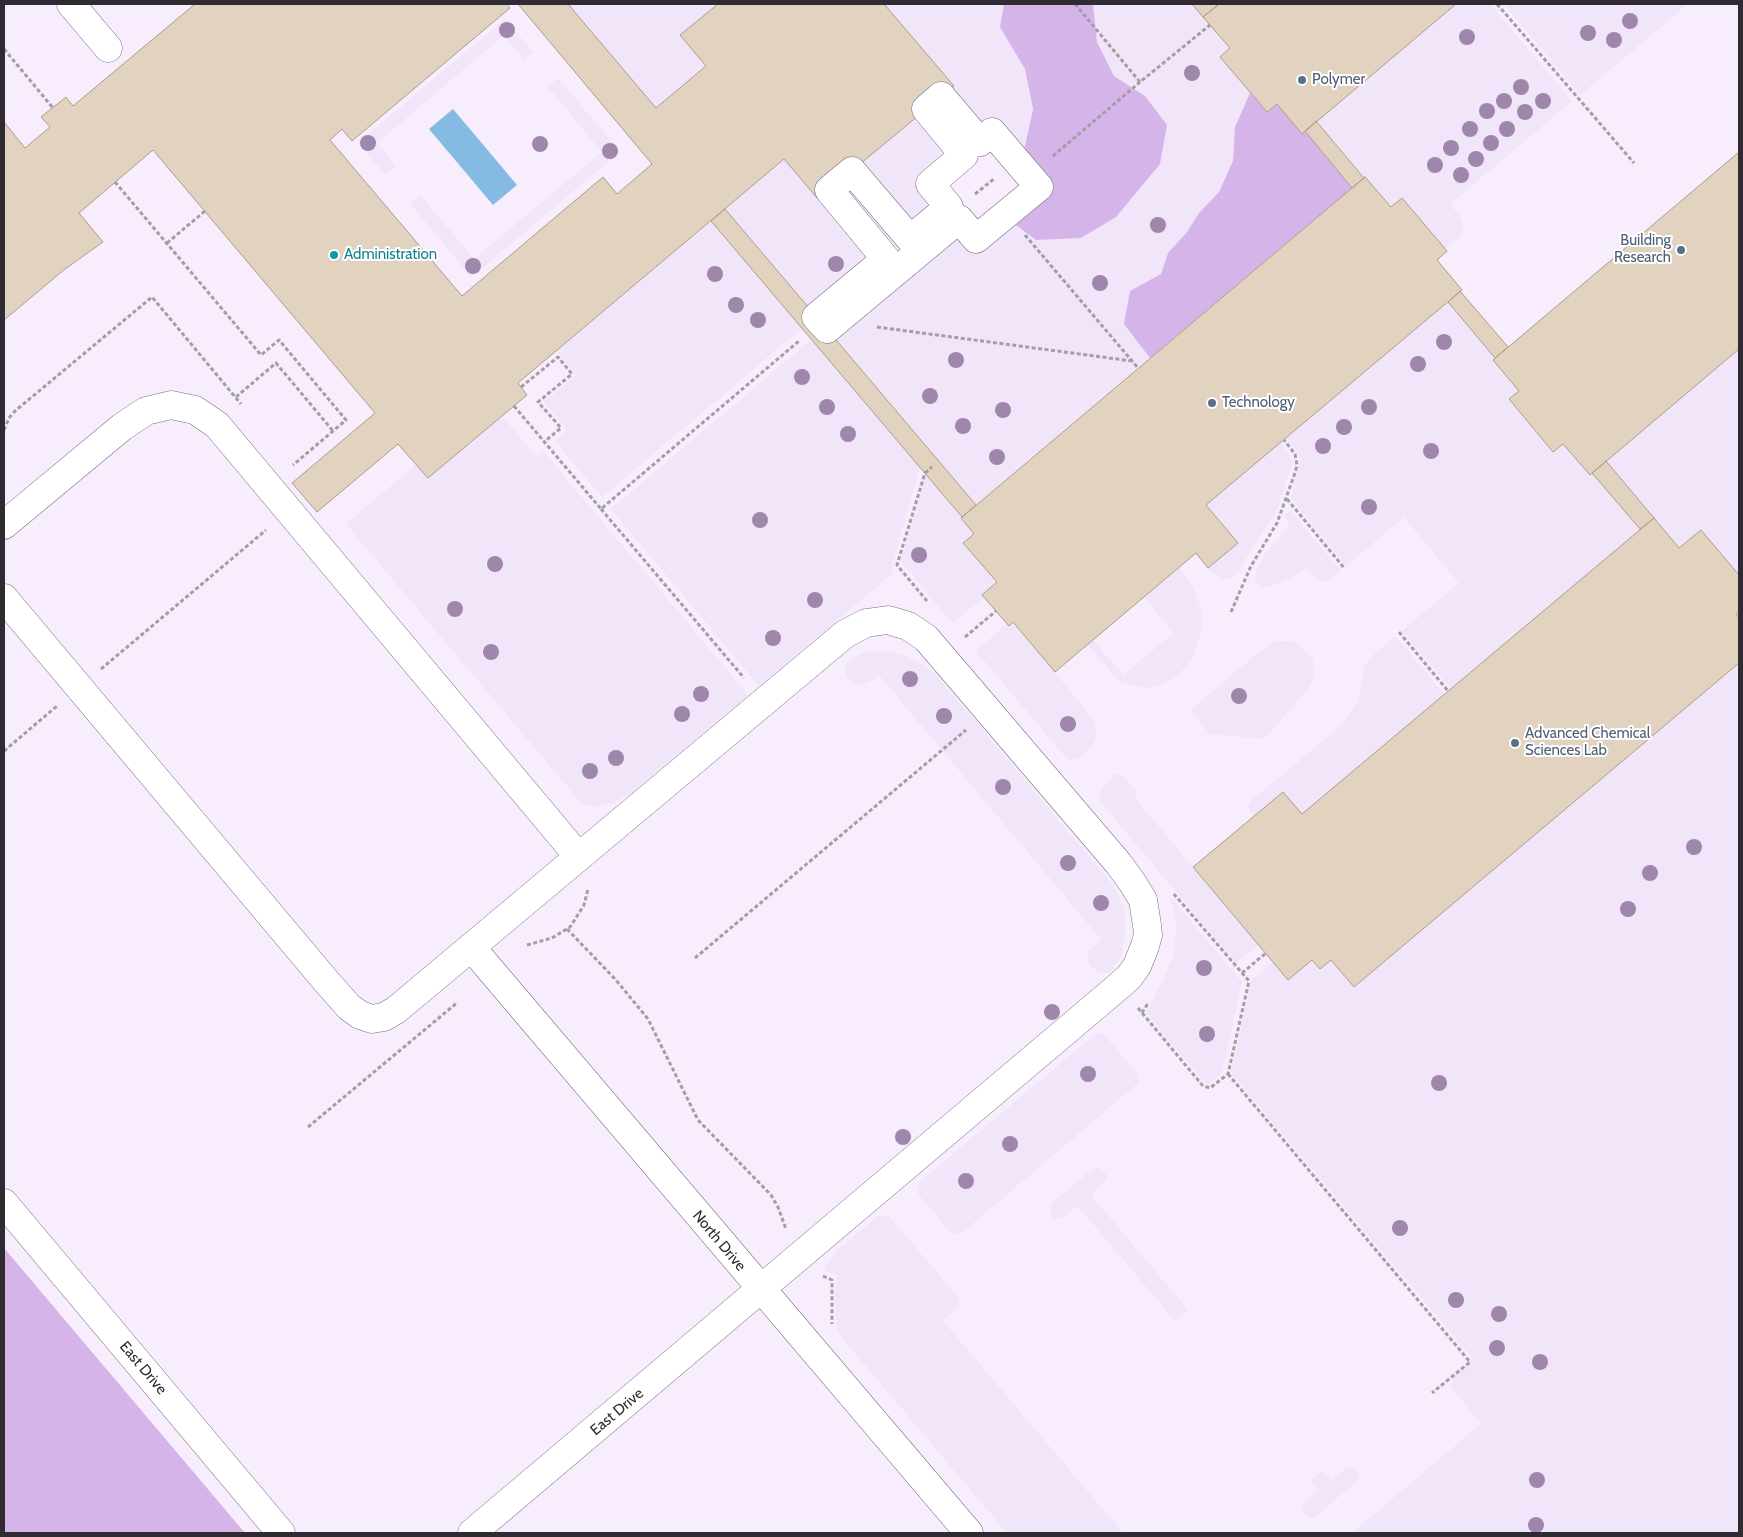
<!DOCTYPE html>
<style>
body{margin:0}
#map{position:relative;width:1743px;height:1537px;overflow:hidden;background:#fcf9fe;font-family:Cabin,sans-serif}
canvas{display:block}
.frame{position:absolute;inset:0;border:5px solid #302b33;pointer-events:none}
</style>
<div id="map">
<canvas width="1743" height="1537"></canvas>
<div class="frame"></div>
</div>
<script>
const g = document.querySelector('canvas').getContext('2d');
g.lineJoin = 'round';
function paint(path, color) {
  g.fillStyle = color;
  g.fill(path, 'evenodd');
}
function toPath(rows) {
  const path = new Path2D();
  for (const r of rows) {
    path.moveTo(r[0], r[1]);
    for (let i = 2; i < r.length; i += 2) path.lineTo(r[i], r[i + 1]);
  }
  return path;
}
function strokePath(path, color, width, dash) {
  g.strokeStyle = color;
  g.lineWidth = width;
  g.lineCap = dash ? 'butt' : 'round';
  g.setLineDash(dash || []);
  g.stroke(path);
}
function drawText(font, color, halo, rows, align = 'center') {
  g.font = font + ' Cabin,sans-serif';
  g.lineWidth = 4;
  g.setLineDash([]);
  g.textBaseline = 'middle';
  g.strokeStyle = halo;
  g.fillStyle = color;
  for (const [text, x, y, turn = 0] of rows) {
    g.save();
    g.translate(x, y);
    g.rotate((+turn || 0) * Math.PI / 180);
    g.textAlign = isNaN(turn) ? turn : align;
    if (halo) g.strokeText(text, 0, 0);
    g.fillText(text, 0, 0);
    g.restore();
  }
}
const built = toPath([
 [4,4,1739,4,1739,1533,4,1533]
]);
const green = toPath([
 [568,4,718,4,680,35,706,66,656,108],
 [884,4,1004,4,1000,27,1025,69,1033,109,1024,151,941,96,953,86],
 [1093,4,1192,4,1230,48,1220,57,1250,93,1235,127,1233,161,1219,193,1199,213,1187,232,1168,253,1161,274,1124,324,1150,357,976,504,827,329,959,219,976,239,1145,96,1114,76,1097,42],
 [1456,4,1490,4,1572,101,1450,204,1462,220,1463,229,1460,236,1445,249,1402,198,1391,207,1316,121],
 [1504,4,1688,4,1580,95],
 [505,19,533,52,524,59,504,35,377,143,396,166,386,175,358,143],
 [558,78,620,152,471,277,410,203,420,195,474,259,602,152,548,87],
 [926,109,964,155,930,184,949,207,910,239,852,171],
 [784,159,818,199,829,190,886,259,816,317,725,209],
 [711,221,802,328,602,497,555,441,567,430,544,402,576,375,557,351],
 [1448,302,1495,358,1493,360,1519,391,1509,399,1553,452,1563,444,1589,475,1592,473,1640,529,1451,689,1402,631,1459,583,1404,517,1346,566,1291,499,1300,458,1295,449,1286,438],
 [811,340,920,468,893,562,892,568,894,572,759,686,611,509],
 [1739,349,1739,575,1701,530,1679,548,1606,461],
 [502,416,536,456,543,451,748,695,631,793,613,803,598,806,583,805,346,524,416,465,428,478],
 [1280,443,1289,454,1292,463,1278,508,1235,576,1224,580,1208,568,1238,543,1206,505],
 [926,474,974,534,964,543,997,582,982,595,984,597,952,623,901,561],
 [1290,511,1341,571,1331,579,1322,582,1315,578,1306,568,1283,582,1266,587,1261,587,1255,582,1256,572,1267,551,1289,527,1285,515],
 [1179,567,1192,585,1201,608,1201,634,1194,655,1181,672,1163,684,1146,688,1123,683,1117,679,1088,645,1093,640,1123,675,1174,633,1144,597],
 [1013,622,1094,720,1097,733,1094,742,1084,755,1075,759,1068,760,976,651,1007,624,1009,626],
 [1395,636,1444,694,1302,814,1283,792,1254,816,1248,807,1250,802,1330,735,1347,718,1358,701,1365,666,1368,660],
 [1280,641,1288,641,1298,643,1308,653,1313,660,1314,675,1307,690,1265,738,1262,739,1210,734,1192,712,1193,708,1258,653,1274,642],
 [879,651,892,652,906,656,927,667,936,675,1113,885,1124,909,1126,930,1122,954,1111,971,1106,973,1098,972,1089,964,1088,952,1101,939,879,675,869,682,861,685,853,683,847,678,845,671,847,662,860,654],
 [1739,663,1739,1533,1352,1533,1481,1424,1451,1386,1453,1377,1473,1359,1231,1073,1251,981,1273,962,1288,980,1312,960,1331,960,1354,987],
 [1115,773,1120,773,1138,793,1134,797,1258,945,1236,963,1099,800,1102,789],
 [1171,898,1242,982,1222,1073,1207,1085,1146,1013,1162,983,1174,955,1176,925],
 [1098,1033,1103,1034,1107,1038,1136,1072,1139,1077,1138,1083,964,1231,957,1234,951,1233,919,1195,917,1189,921,1181,1092,1037],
 [1097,1168,1104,1171,1107,1178,1104,1183,1091,1195,1188,1310,1175,1321,1078,1206,1060,1219,1054,1218,1050,1213,1050,1208,1054,1202,1089,1172],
 [882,1215,888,1216,891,1219,959,1298,959,1307,943,1321,1123,1533,1007,1533,843,1339,838,1332,836,1325,835,1296,837,1276,824,1270,838,1250,877,1217],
 [1347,1467,1354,1468,1358,1473,1359,1478,1356,1482,1318,1514,1312,1518,1305,1515,1302,1509,1302,1505,1318,1490,1310,1481,1323,1470,1331,1480]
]);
const forest = toPath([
 [1004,4,1093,4,1097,42,1114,76,1145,96,1167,125,1160,164,1116,217,1081,238,1036,240,1004,216,1039,187,1024,151,1033,109,1025,69,1000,27],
 [1250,93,1267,112,1277,104,1302,133,1305,131,1352,188,1150,358,1124,324,1130,291,1161,274,1168,253,1187,232,1199,213,1219,192,1233,161,1235,127],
 [4,1248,245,1533,4,1533]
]);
const water = toPath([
 [453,109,517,185,493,205,429,129]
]);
const building = toPath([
 [195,4,507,4,510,8,352,141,342,129,330,140,462,296,603,177,617,194,652,164,518,4,568,4,656,108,706,66,680,35,718,4,884,4,954,86,818,199,784,159,518,383,527,395,428,478,398,444,317,512,292,483,375,413,153,150,79,213,103,242,65,269,4,320,4,122,25,148,50,127,41,117,66,97,73,106,195,4],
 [1192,4,1219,4,1203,17,1192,4],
 [1219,4,1456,4,1302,134,1277,104,1267,112,1220,57,1230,48,1203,17,1219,4],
 [1316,121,1364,178,1352,188,1305,131,1316,121],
 [1739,152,1739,349,1590,475,1563,444,1553,452,1509,399,1519,391,1493,360,1739,152],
 [1365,177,1391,207,1402,198,1447,251,1437,260,1462,290,1206,505,1238,543,1208,568,1196,553,1055,672,1013,622,1009,626,982,595,997,582,963,543,974,534,961,518,1365,177],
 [725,209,976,505,962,517,711,221,725,209],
 [1460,291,1508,347,1495,358,1448,302,1460,291],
 [1606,461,1654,518,1640,529,1592,473,1606,461],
 [1654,518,1679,548,1701,530,1739,575,1739,611,1736,614,1739,618,1739,663,1354,987,1331,960,1320,969,1312,960,1288,980,1193,867,1283,792,1302,814,1654,518]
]);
const path = toPath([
 [1075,4,1140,82,1210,25],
 [1497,4,1634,163],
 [4,49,53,108],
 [1053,156,1140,82],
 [115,182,261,355,279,340,346,420,293,465],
 [975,194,994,179],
 [1025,235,1138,368],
 [167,243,205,211],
 [877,327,1132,361],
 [521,387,558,357,572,374,538,402,561,428,544,442],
 [236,397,276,363,333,431],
 [514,406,601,509,799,341],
 [4,430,9,418,15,411,152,297,241,404],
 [1287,499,1345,569],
 [601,509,744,678],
 [927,601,897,565,925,473,932,467],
 [1231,612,1251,566,1277,523,1295,473,1297,465,1295,454,1284,440],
 [1399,632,1448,691],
 [965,637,996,611],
 [101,669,266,530],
 [4,751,57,706],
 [567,929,616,980,648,1019,698,1120,771,1195,778,1207,786,1229],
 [527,945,552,938,570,927,584,905,588,889],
 [695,958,966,730],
 [1242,973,1266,953],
 [1138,1008,1203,1086,1210,1088,1228,1074,1249,981,1173,893],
 [1142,1013,1148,1003],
 [1228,1074,1470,1362,1432,1393],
 [308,1127,458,1002],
 [823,1276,832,1280,832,1324]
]);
const minor = toPath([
 [71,4,108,48],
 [941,96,980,142,992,132,1039,187,976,239,959,219,827,329,816,317,886,259,829,190,852,171,910,239,949,207,930,184,964,155,926,109,941,96],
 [4,525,122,427,146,411,171,405,195,410,217,425,579,857],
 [4,598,326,981,349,1007,360,1015,372,1019,384,1017,396,1010,845,634,866,623,888,620,908,626,926,638,1118,863,1132,882,1143,900,1147,925,1148,935,1145,946,1137,966,1129,977,1119,986,472,1533],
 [471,947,969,1533],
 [4,1203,281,1533]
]);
const trees = [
 [1630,21],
 [507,30],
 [1588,33],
 [1467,37],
 [1614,40],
 [1192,73],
 [1521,87],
 [1504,101],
 [1543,101],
 [1487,111],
 [1525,112],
 [1470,129],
 [1507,129],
 [368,143],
 [1491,143],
 [540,144],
 [1451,148],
 [610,151],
 [1476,159],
 [1435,165],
 [1461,175],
 [1158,225],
 [836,264],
 [473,266],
 [715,274],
 [1100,283],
 [736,305],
 [758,320],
 [1444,342],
 [956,360],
 [1418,364],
 [802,377],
 [930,396],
 [827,407],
 [1369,407],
 [1003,410],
 [963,426],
 [1344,427],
 [848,434],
 [1323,446],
 [1431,451],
 [997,457],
 [1369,507],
 [760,520],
 [919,555],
 [495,564],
 [815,600],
 [455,609],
 [773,638],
 [491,652],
 [910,679],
 [701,694],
 [1239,696],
 [682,714],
 [944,716],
 [1068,724],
 [616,758],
 [590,771],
 [1003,787],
 [1694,847],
 [1068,863],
 [1650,873],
 [1101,903],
 [1628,909],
 [1204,968],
 [1052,1012],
 [1207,1034],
 [1088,1074],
 [1439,1083],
 [903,1137],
 [1010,1144],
 [966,1181],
 [1400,1228],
 [1456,1300],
 [1499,1314],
 [1497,1348],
 [1540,1362],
 [1537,1480],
 [1536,1525]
];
const markers = [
 [1302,80,5,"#5c6f8a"],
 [1681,250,5,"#5c6f8a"],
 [334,255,5,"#0f9aa8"],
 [1212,403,5,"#5c6f8a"],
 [1515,743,5,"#5c6f8a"]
];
const serviceNames = [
 ["Polymer",1312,80],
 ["Building",1671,241,"right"],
 ["Research",1671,258,"right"],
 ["Technology",1222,403],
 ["Advanced Chemical",1525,734],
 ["Sciences Lab",1525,751]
];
const cultureNames = [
 ["Administration",344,255]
];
const streetNames = [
 ["North Drive",719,1241,50],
 ["East Drive",143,1368,50],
 ["East Drive",617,1412,-40]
];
paint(built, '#f7edfd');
paint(green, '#f1e5f9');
paint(forest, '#d5b5e9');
paint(water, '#85bbe2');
paint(building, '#e2d3c1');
strokePath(building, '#ac9d8c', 1);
strokePath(minor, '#796e80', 29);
strokePath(path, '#a29ea4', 3, [4, 2.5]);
strokePath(minor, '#fff', 28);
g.fillStyle = '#9e87ab';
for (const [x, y] of trees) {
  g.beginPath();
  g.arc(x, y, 8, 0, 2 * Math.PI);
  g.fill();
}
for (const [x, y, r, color] of markers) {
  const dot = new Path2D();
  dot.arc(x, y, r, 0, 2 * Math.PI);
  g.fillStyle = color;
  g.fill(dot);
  strokePath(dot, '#fff', 2);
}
drawText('15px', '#4e5e75', '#fff', serviceNames, 'left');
drawText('15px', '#0d838f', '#fff', cultureNames, 'left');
drawText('15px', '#302b33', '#fff', streetNames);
</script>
